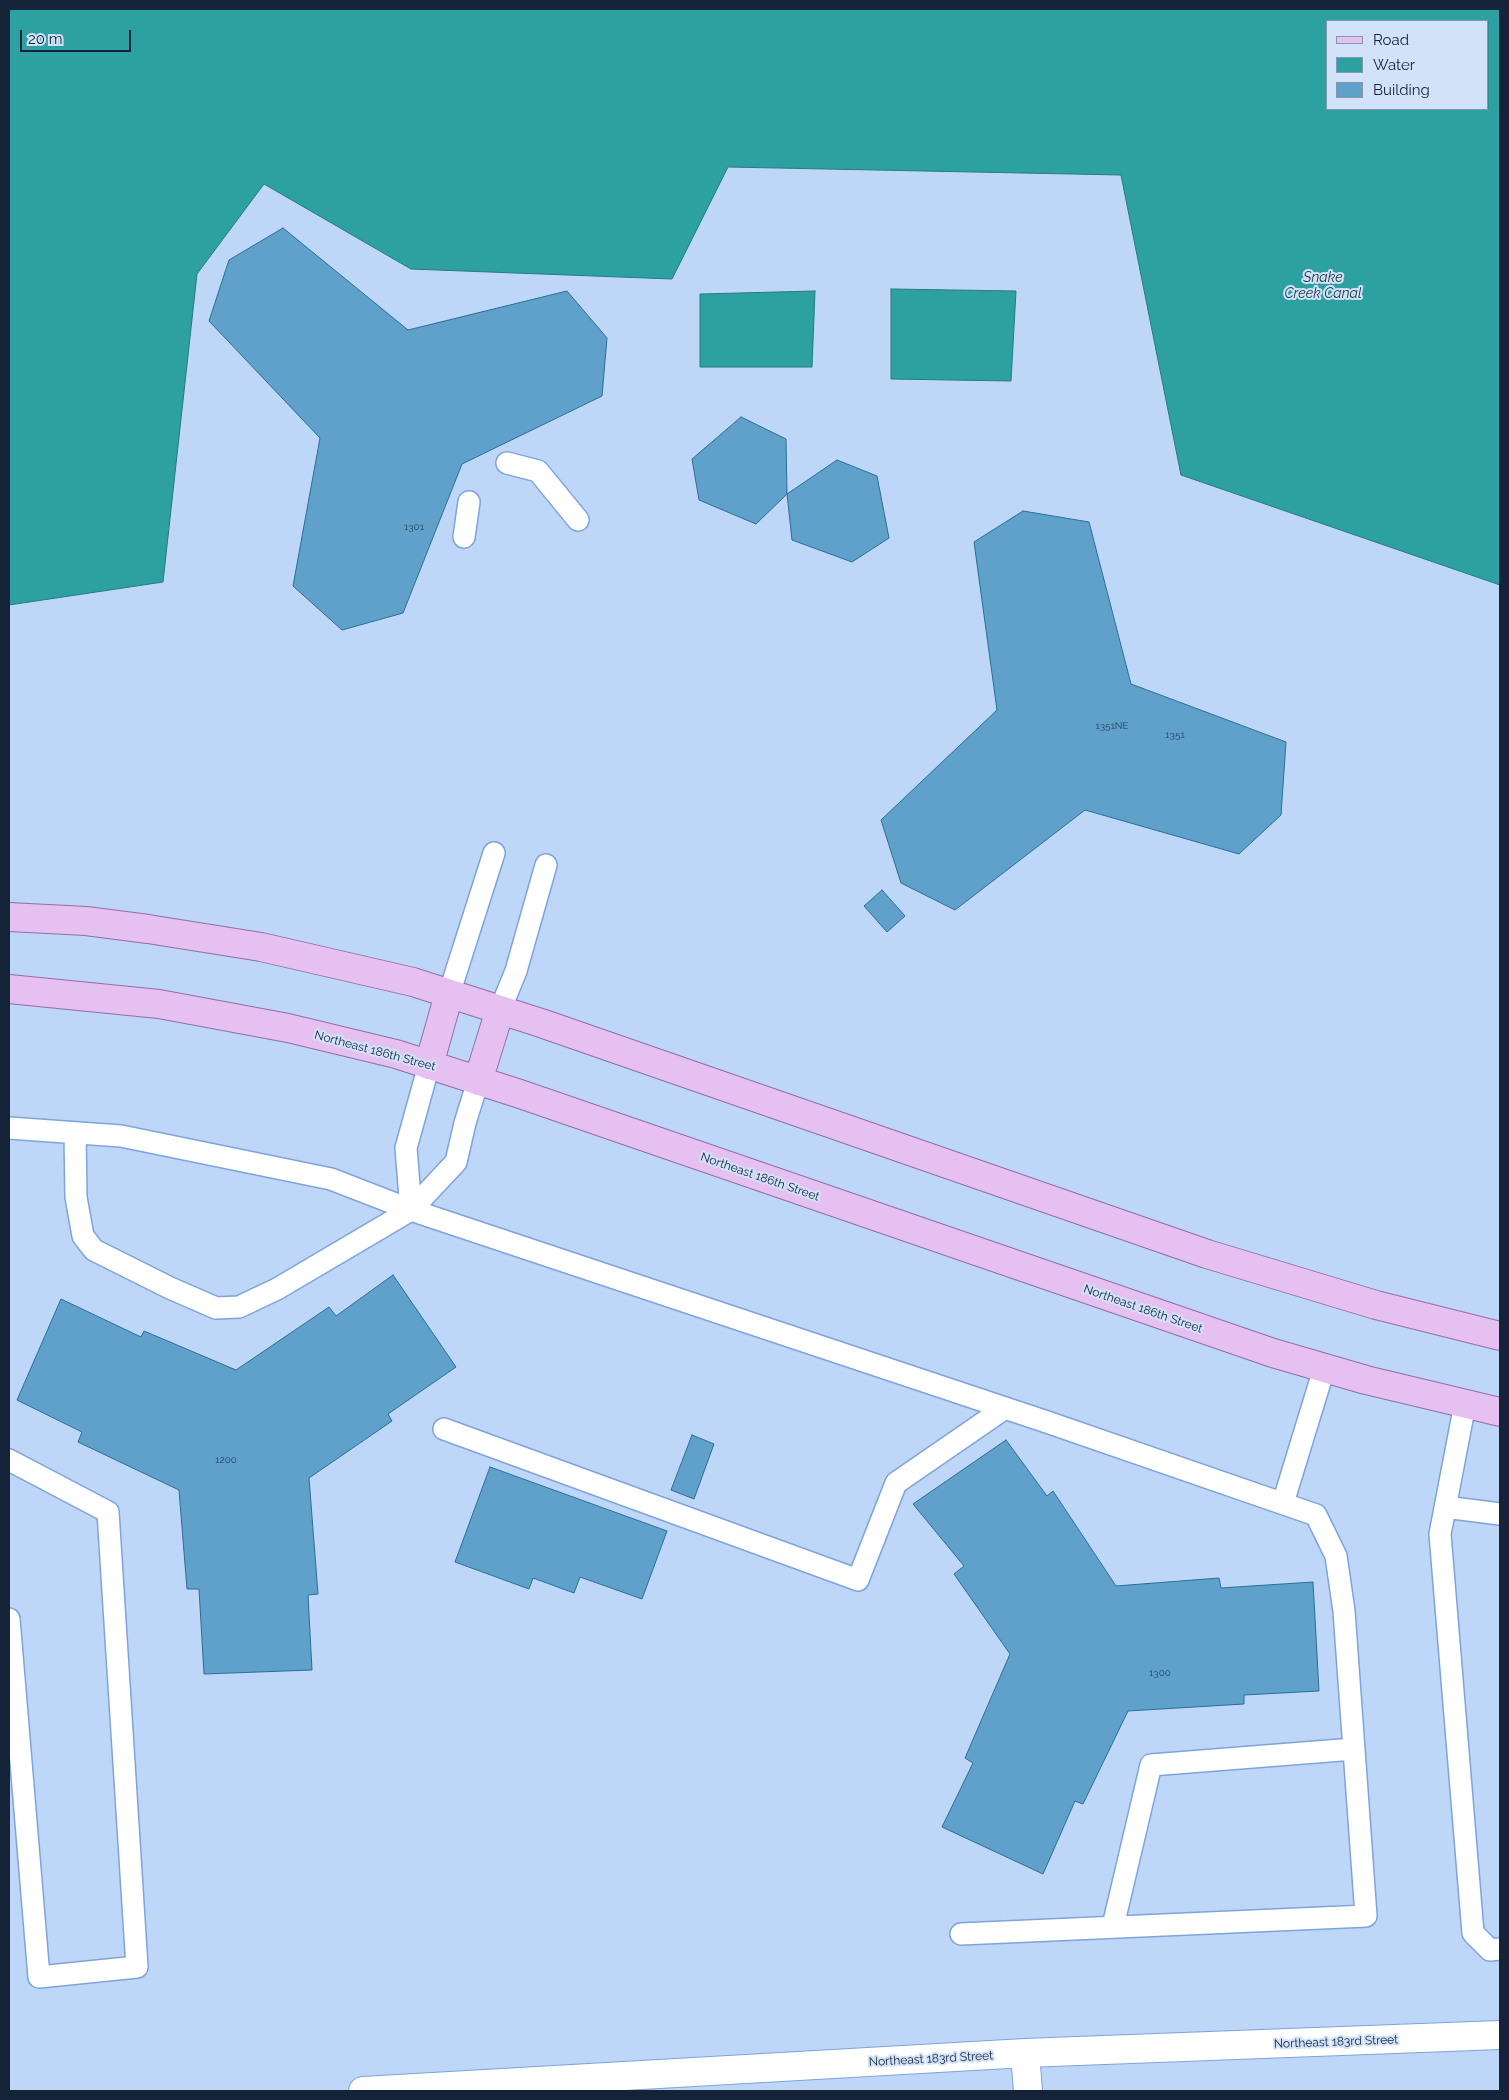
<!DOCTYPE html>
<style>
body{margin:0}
#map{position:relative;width:1509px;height:2100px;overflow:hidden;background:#bed6f8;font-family:Raleway,sans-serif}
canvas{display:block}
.frame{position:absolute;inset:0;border:10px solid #142338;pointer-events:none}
.legend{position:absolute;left:1326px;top:20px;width:162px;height:90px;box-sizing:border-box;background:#d2e2f9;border:1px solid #8696ac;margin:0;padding:6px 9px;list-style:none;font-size:15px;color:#142338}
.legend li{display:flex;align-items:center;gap:10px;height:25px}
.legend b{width:25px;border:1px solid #8696ac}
.scale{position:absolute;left:20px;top:30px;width:111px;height:22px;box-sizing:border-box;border:2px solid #142338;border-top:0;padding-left:6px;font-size:15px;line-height:18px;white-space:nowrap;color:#142338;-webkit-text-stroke:4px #d2e2f9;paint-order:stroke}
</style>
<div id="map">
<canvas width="1509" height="2100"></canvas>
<div class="frame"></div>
<ul class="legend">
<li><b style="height:6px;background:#e5c0f1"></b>Road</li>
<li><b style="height:14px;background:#2da0a2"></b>Water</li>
<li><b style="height:14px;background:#5fa1ca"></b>Building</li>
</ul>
<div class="scale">20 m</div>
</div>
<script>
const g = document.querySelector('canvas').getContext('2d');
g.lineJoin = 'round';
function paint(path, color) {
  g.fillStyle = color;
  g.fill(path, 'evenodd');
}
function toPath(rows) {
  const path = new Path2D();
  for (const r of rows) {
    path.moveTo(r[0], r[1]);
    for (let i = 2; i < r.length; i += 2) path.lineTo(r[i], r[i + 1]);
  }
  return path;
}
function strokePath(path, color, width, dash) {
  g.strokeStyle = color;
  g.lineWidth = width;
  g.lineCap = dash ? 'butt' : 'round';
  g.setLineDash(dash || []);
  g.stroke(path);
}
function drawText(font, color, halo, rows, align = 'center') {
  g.font = font + ' Raleway,sans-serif';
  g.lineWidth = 4;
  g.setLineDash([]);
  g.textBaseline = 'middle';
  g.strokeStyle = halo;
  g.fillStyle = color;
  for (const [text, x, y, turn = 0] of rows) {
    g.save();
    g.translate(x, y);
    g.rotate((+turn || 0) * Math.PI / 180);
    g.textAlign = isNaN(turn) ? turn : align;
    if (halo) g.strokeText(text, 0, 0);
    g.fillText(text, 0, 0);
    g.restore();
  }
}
const water = toPath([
 [9,9,1500,9,1500,585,1181,475,1121,175,728,167,672,279,411,269,264,184,197,274,163,582,9,605,9,9],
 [1328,21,1488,21,1488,109,1328,109,1328,21],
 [891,289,1016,291,1011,381,891,379,891,289],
 [815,291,812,367,700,367,700,294,815,291]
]);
const building = toPath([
 [283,228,408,330,567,291,607,338,602,396,462,464,403,613,342,630,293,586,320,438,209,321,229,260,283,228],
 [741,417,786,439,787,494,756,524,699,500,692,459,741,417],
 [837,460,877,476,889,538,852,562,792,540,787,494,837,460],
 [1023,511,1089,522,1131,684,1286,742,1281,815,1239,854,1085,810,955,910,901,883,881,820,997,710,974,542,1023,511],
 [882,890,905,916,887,932,864,906,882,890],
 [393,1275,456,1367,388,1414,392,1421,309,1478,318,1594,308,1595,312,1670,204,1674,199,1589,187,1589,179,1490,78,1442,82,1432,17,1400,61,1299,141,1337,144,1331,236,1370,329,1307,336,1316,393,1275],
 [692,1435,714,1444,694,1499,671,1490,692,1435],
 [1006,1440,1047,1496,1053,1491,1116,1586,1219,1578,1221,1588,1313,1582,1319,1691,1244,1695,1244,1704,1128,1711,1083,1804,1075,1801,1043,1874,942,1827,973,1763,965,1758,1010,1654,954,1574,964,1566,913,1504,1006,1440],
 [490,1467,667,1531,642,1599,580,1577,574,1593,533,1578,529,1589,455,1562,490,1467]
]);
const lane = toPath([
 [507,463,538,471,578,520],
 [464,537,469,502],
 [449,994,494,853],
 [500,1010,516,971,546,865],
 [9,1128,121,1136,331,1179,411,1210,1044,1421,1316,1515,1336,1556,1344,1611,1366,1916,961,1934],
 [75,1133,76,1197,83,1236,94,1250,170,1288,216,1308,239,1307,277,1289,411,1210,456,1162,465,1123,478,1081],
 [411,1210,406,1148,429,1065],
 [1465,1404,1440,1534,1473,1933,1490,1950,1500,1949],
 [444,1429,858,1580,896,1483,1005,1408],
 [9,1460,108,1512,137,1967,39,1977,9,1619],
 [1283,1503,1324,1369],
 [1445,1507,1500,1514],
 [1113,1926,1151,1765,1354,1749]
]);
const street = toPath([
 [1025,2053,1028,2091],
 [363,2091,1025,2053,1500,2035]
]);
const primary = toPath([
 [9,917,86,921,148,929,261,947,413,982,541,1023,1207,1254,1376,1305,1500,1336],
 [9,989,159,1004,288,1028,396,1054,520,1094,1273,1353,1366,1380,1500,1412],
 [429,1065,449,994],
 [478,1081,500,1010]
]);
const numberNames = [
 ["1301",414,527],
 ["1351NE",1112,726],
 ["1351",1175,735],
 ["1200",226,1460],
 ["1300",1160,1673]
];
const streetNames = [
 ["Northeast 186th Street",375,1051,15],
 ["Northeast 186th Street",760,1177,19],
 ["Northeast 186th Street",1143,1309,19],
 ["Northeast 183rd Street",1336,2042,-2],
 ["Northeast 183rd Street",931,2059,-3]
];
const waterNames = [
 ["Snake",1323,278],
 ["Creek Canal",1323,294]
];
paint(water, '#2da0a2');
strokePath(water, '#267a82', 1);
paint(building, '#5fa1ca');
strokePath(building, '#2a6e94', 1);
strokePath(lane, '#7ea4da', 24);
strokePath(street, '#7ea4da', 30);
strokePath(primary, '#906eaa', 30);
strokePath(lane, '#fff', 21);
strokePath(street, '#fff', 28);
strokePath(primary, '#e5c0f1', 28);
drawText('10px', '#27425c', null, numberNames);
drawText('12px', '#142338', '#d2e2f9', streetNames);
drawText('italic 14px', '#153637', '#d2e2f9', waterNames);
</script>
